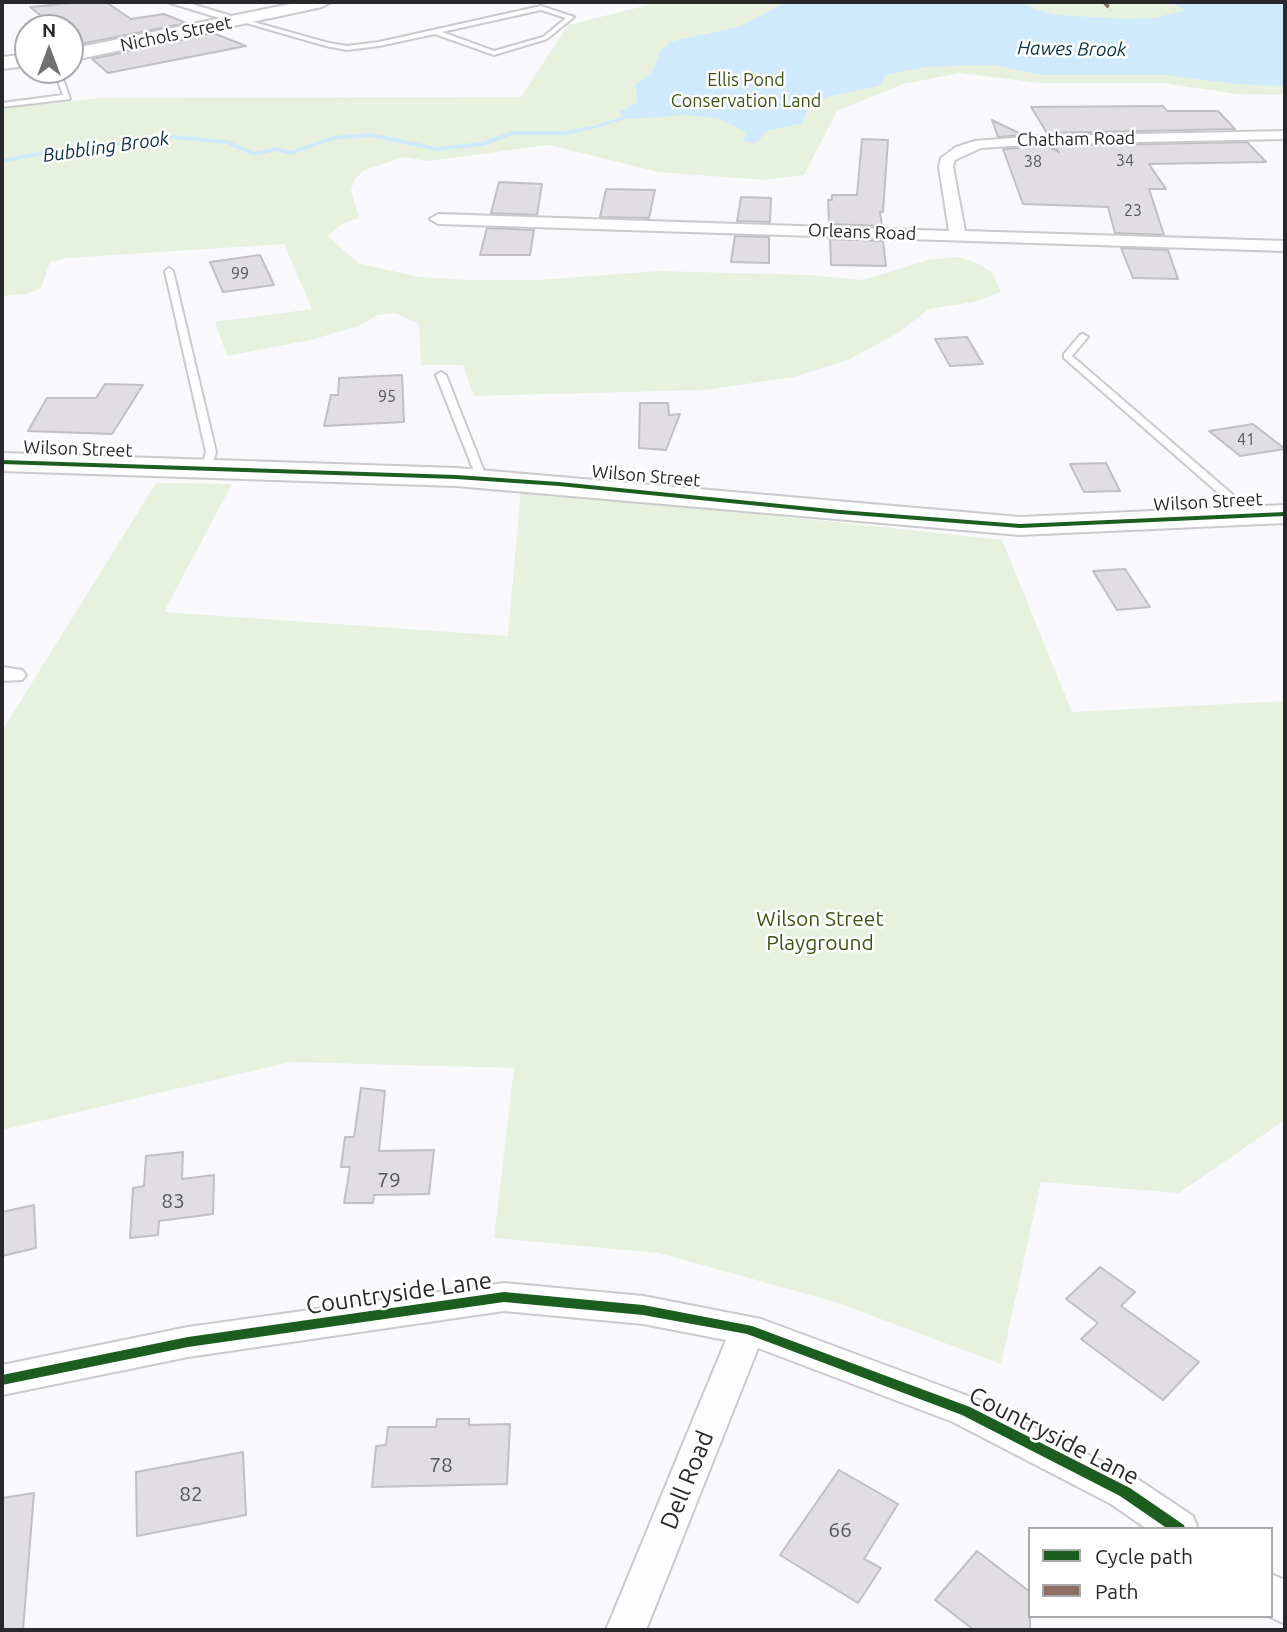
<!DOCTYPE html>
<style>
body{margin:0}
#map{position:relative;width:1287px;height:1632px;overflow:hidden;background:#f9f9fd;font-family:Ubuntu,sans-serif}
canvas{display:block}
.frame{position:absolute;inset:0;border:4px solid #28282c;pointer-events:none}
.legend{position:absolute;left:1028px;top:1527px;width:245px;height:91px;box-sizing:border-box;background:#fff;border:2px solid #a9a9ab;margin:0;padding:9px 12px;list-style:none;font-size:21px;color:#28282c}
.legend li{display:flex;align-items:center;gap:14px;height:35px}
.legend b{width:35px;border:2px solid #a9a9ab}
.north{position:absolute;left:14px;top:14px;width:70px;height:70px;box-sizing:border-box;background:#fff;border:2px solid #a9a9ab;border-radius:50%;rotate:0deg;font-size:19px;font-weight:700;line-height:28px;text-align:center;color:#28282c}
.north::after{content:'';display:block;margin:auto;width:24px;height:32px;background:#717175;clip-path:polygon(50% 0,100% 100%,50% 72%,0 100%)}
</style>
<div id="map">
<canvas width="1287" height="1632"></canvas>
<div class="frame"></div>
<ul class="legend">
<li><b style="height:9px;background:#1b5e20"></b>Cycle path</li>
<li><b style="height:9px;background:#8d6e63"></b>Path</li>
</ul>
<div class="north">N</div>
</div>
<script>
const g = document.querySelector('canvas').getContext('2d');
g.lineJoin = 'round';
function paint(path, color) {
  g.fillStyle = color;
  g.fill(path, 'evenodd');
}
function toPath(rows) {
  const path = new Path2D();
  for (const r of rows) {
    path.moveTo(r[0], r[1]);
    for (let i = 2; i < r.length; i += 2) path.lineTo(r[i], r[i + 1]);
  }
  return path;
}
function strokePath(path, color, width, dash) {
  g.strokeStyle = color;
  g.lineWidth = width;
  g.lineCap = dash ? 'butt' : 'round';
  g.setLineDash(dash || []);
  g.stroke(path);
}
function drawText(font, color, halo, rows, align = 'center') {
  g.font = font + ' Ubuntu,sans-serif';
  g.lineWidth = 5;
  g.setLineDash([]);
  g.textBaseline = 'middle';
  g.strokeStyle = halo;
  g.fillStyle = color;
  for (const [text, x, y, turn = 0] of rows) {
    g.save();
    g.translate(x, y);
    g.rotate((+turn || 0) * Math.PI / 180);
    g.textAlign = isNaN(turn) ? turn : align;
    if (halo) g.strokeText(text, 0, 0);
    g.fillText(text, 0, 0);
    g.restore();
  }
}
const green = toPath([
 [660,2,1285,2,1285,95,1237,94,1163,83,1040,83,960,73,903,84,837,111,804,175,764,180,658,172,549,145,428,161,404,157,365,170,355,179,351,190,359,218,342,224,327,236,360,264,420,277,469,280,539,280,659,271,808,275,863,280,928,260,956,257,972,261,992,272,1001,292,974,302,929,309,898,333,848,360,794,377,705,390,474,396,463,365,421,365,419,324,395,313,378,315,358,326,311,340,227,356,215,322,312,309,284,244,68,258,50,262,41,288,26,294,2,296,2,108,101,98,521,97,568,25],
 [156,483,232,484,164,612,508,636,521,488,1002,540,1072,712,1285,701,1285,1120,1179,1193,1041,1182,1001,1364,835,1302,659,1253,494,1238,514,1068,290,1062,2,1130,2,731]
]);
const water = toPath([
 [786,2,1022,2,1035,9,1056,15,1129,19,1154,18,1186,10,1169,2,1285,2,1285,86,1236,84,1166,75,1042,75,993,65,926,67,886,75,879,86,827,97,808,109,802,123,767,131,757,142,752,143,743,141,746,132,718,118,686,115,633,119,625,117,619,112,637,102,636,84,652,72,661,50,670,42,741,26]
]);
const stream = toPath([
 [638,111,641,113,640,114,597,128,565,135,513,135,483,146,437,151,371,137,333,140,291,155,277,151,253,156,227,144,163,138,105,148,63,151,2,163,2,159,63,147,105,144,163,134,228,140,254,152,277,147,291,151,332,136,371,133,437,147,482,142,512,131,565,131,594,126,638,111]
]);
const building = toPath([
 [81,2,106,2,131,19,164,14,186,23,76,45,70,40,70,28,56,28,30,7,81,2],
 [213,33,246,46,108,73,92,59,213,33],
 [1163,106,1167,111,1218,111,1235,129,1047,133,1031,107,1163,106],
 [992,120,1023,135,998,137,992,120],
 [862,139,888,140,883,212,880,212,882,226,829,224,828,200,832,200,832,195,857,195,862,139],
 [1247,142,1266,162,1149,164,1166,189,1149,189,1164,235,1115,233,1108,207,1023,204,1003,149,1048,146,1059,152,1055,146,1247,142],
 [499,182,542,184,537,215,491,213,499,182],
 [606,189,655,190,649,218,600,217,606,189],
 [741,197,771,198,770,222,737,221,741,197],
 [487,228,534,230,530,255,480,255,487,228],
 [735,236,769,237,769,263,731,262,735,236],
 [830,239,883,241,886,266,831,265,830,239],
 [1121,248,1168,250,1178,279,1133,278,1121,248],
 [260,255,274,285,223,292,210,262,260,255],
 [967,337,983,364,950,366,935,339,967,337],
 [402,375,404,422,324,426,331,395,338,395,339,378,402,375],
 [105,384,143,385,112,434,28,431,47,398,96,398,105,384],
 [640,403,668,403,669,415,680,414,666,450,639,448,640,403],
 [1253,424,1285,449,1240,456,1209,431,1253,424],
 [1106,463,1120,491,1084,492,1070,464,1106,463],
 [1125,569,1150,607,1117,610,1093,571,1125,569],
 [361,1088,385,1091,379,1151,434,1150,429,1194,374,1195,373,1203,344,1203,350,1167,341,1167,345,1137,354,1137,361,1088],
 [183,1152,182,1179,214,1175,213,1214,159,1221,158,1235,130,1238,133,1188,144,1186,146,1156,183,1152],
 [34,1205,36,1248,2,1256,2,1212,34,1205],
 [1100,1267,1135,1292,1121,1306,1199,1362,1163,1400,1081,1339,1098,1323,1066,1299,1100,1267],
 [437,1419,469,1419,469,1425,510,1424,507,1484,372,1487,376,1446,386,1445,388,1427,436,1427,437,1419],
 [243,1452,246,1515,137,1536,136,1472,243,1452],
 [839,1470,898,1504,864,1559,881,1568,858,1603,780,1555,839,1470],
 [34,1493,23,1630,2,1630,2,1498,34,1493],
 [977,1551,1030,1592,1030,1630,974,1630,935,1600,977,1551]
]);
const lane = toPath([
 [541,6,574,17,547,39,494,55,435,34,379,46,347,50,326,46,236,20,239,18,329,43,347,46,379,42,541,6],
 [541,10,566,18,543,37,494,51,442,32,541,10],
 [54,70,60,70,70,99,2,107,2,103,63,95,54,70],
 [169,268,173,271,216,452,211,469,206,472,201,469,206,452,165,271,169,268],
 [1083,334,1088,337,1072,356,1255,514,1255,518,1247,518,1064,358,1064,354,1080,335,1083,334],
 [441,372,446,375,487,479,486,481,482,482,477,479,436,375,441,372]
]);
const street = toPath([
 [167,2,185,2,245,20,239,24,167,2],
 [1285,131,1285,139,1040,144,981,148,955,160,953,167,965,231,1285,241,1285,251,438,224,430,219,438,214,949,231,939,167,941,158,956,147,975,141,1040,136,1285,131],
 [2,667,22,670,26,675,22,680,2,681,2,667],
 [504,1283,643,1296,761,1319,979,1400,1139,1480,1193,1516,1198,1529,1147,1529,1111,1504,953,1422,758,1348,646,1630,606,1630,726,1340,643,1324,504,1311,188,1357,2,1395,2,1365,188,1327,504,1283],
 [1271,1574,1285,1580,1285,1624,1268,1616,1271,1616,1271,1574]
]);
const secondary = toPath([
 [300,2,331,2,322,7,70,61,70,49,300,2],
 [28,54,28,66,2,69,2,57,28,54],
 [2,453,456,468,1020,517,1285,505,1285,523,1020,535,456,486,2,471,2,453]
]);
const quiet = toPath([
 [1104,2,1111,10]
]);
const cycleway = toPath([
 [2,460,456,475,559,482,840,510,1020,524,1285,512,1285,516,1020,528,840,514,559,486,456,479,2,464,2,460],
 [504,1292,643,1305,752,1326,970,1407,1130,1488,1184,1525,1185,1529,1168,1529,1120,1496,962,1415,747,1334,643,1315,504,1302,188,1347,2,1385,2,1375,188,1337,504,1292]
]);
const farNumbernames = [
 ["34",1125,161],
 ["38",1033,162],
 ["23",1133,211],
 ["99",240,274],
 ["95",387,397],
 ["41",1246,440]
];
const farStreetnames = [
 ["Nichols Street",176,34,-12],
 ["Chatham Road",1076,139,-1],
 ["Orleans Road",862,232,2],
 ["Wilson Street",78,449,2],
 ["Wilson Street",646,476,5],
 ["Wilson Street",1208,502,-3]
];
const farParknames = [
 ["Ellis Pond",746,80],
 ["Conservation Land",746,101]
];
const farWaternames = [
 ["Hawes Brook",1072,49,1],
 ["Bubbling Brook",106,147,-8]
];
const parkNames = [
 ["Wilson Street",820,919],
 ["Playground",820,943]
];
const nearNumbernames = [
 ["79",389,1180],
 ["83",173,1201],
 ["78",441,1465],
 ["82",191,1494],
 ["66",840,1530]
];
const nearStreetnames = [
 ["Countryside Lane",399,1293,-8],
 ["Countryside Lane",1054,1436,27],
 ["Dell Road",687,1480,-68]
];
paint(green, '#e7f1de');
paint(water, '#d0eafd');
paint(stream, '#d0eafd');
paint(building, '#e0dee2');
strokePath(building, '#c1bfc3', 2);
strokePath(lane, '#cacace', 4);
strokePath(street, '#cacace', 4);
strokePath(secondary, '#cacace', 4);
paint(lane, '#fefeff');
paint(street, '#fefeff');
paint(secondary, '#fefeff');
strokePath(quiet, '#8d6e63', 3.5, [7, 3.5]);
paint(cycleway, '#1b5e20');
drawText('16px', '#57565a', null, farNumbernames);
drawText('18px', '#28282c', '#fff', farStreetnames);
drawText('18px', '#3b5412', '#fff', farParknames);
drawText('italic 19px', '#0c3147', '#fff', farWaternames);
drawText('21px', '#3b5412', '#fff', parkNames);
drawText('21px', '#57565a', null, nearNumbernames);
drawText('24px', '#28282c', '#fff', nearStreetnames);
</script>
